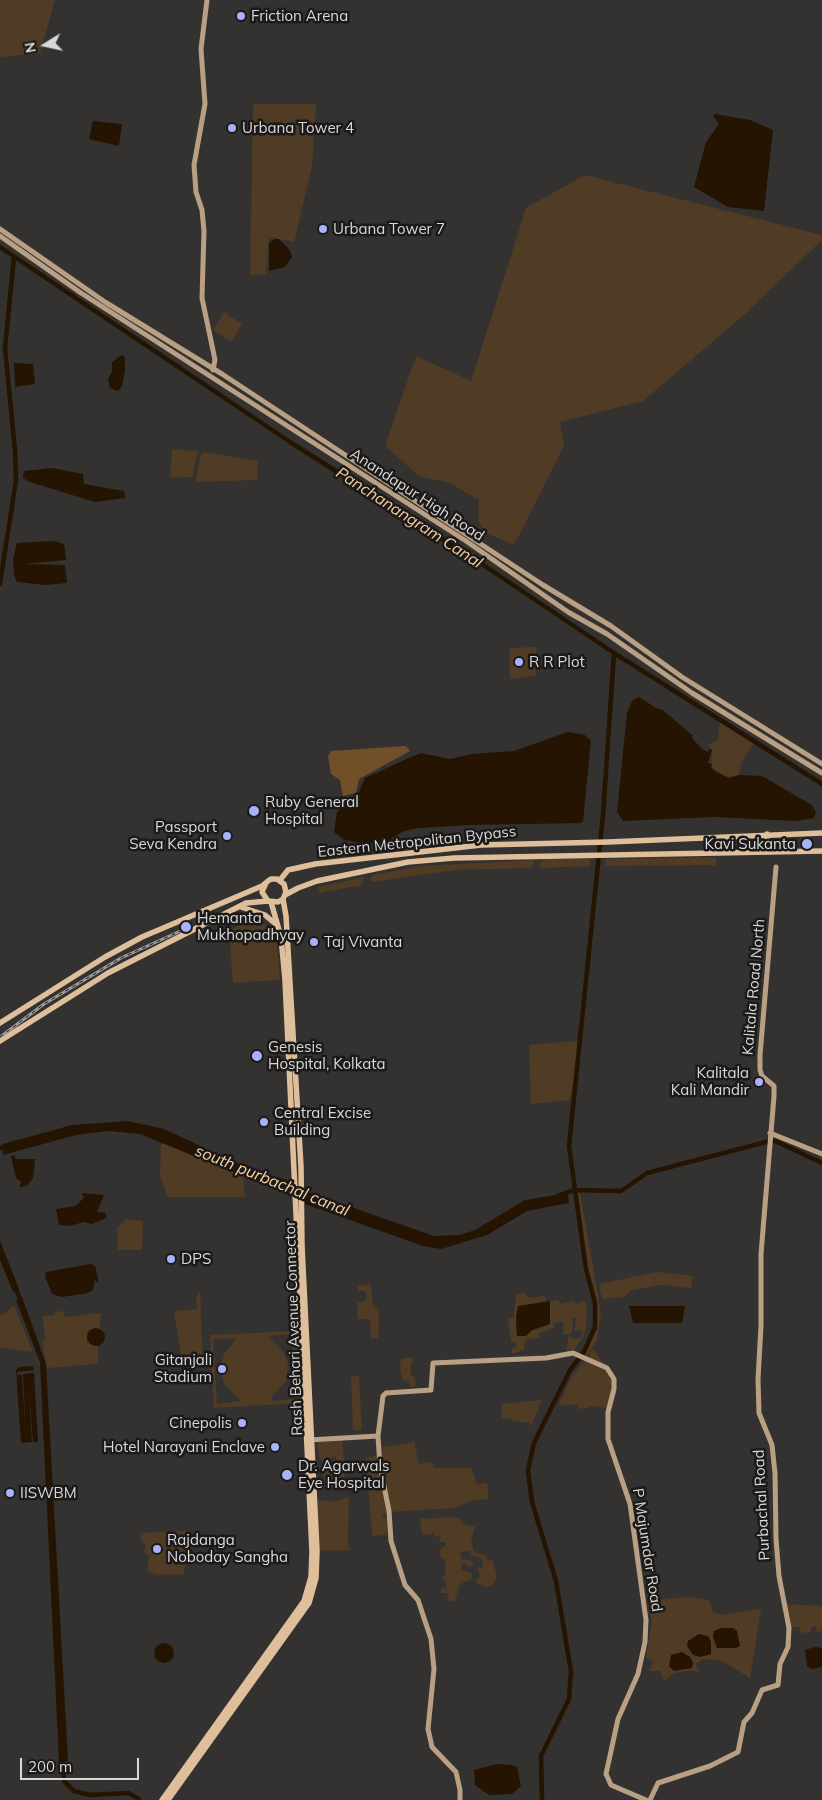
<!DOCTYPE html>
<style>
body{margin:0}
#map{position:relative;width:822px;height:1800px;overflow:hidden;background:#343230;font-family:Mulish,sans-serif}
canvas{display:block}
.north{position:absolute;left:20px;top:20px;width:50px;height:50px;-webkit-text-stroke:4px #1b1a19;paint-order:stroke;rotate:260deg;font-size:14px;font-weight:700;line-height:20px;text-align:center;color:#dad9d8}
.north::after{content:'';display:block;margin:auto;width:18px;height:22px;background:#dad9d8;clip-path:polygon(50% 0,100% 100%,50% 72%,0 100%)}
.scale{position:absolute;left:20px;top:1758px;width:119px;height:22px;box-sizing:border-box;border:2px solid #dad9d8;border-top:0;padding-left:6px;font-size:15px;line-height:18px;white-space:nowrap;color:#dad9d8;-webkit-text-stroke:4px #1b1a19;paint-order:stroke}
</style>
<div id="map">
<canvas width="822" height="1800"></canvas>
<div class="north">N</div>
<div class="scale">200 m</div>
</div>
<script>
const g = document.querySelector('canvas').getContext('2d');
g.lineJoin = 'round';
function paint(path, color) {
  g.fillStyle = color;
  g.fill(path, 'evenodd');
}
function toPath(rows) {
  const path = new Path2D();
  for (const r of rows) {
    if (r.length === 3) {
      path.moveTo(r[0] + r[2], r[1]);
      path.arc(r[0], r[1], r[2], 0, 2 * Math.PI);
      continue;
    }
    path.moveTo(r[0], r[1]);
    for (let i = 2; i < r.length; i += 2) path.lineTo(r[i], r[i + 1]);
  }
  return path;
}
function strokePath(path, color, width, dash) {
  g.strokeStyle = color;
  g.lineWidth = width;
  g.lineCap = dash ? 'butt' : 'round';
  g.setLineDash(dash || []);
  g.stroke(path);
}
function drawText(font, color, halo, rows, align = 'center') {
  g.font = font + ' Mulish,sans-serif';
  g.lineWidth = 5;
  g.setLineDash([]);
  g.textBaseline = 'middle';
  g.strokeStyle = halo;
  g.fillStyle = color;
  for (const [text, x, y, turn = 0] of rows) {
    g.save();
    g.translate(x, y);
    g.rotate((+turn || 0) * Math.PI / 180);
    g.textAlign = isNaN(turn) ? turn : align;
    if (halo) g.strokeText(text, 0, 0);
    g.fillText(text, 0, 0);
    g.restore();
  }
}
const green = toPath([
 [0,0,55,0,40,53,0,57],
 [253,104,316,104,312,167,294,242,269,237,266,274,250,275],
 [585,175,822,235,822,240,745,314,643,401,560,422,564,446,514,545,486,533,478,521,479,500,450,483,419,476,385,446,416,356,471,381,526,208],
 [224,312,242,324,231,342,213,330],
 [172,449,198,451,192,477,170,478],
 [204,452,258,461,257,480,196,482,200,456],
 [536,647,536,676,510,679,509,648],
 [720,721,754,742,741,763,739,775,734,777,724,776,711,767,712,750,708,745,718,740],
 [716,857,716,865,606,866,606,859],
 [543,859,590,859,590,866,541,868,539,865],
 [535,860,531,868,455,870,372,882,370,880,372,875,420,866],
 [364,877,362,885,320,893,318,887],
 [260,921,276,933,280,980,233,983,229,931,243,924],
 [577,1041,577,1070,569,1100,531,1104,529,1045],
 [169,1138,243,1171,245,1197,168,1197,160,1176,161,1145],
 [574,1190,580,1193,601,1312,597,1340,587,1356,584,1352,595,1327,595,1303,586,1269],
 [126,1219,143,1221,142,1250,118,1250,117,1228],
 [657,1272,693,1276,691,1288,659,1285,630,1291,624,1297,602,1299,599,1284],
 [371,1284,373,1306,379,1310,379,1327,378,1338,371,1339,370,1319,358,1319,357,1303,366,1301,367,1296,365,1291,358,1291,357,1286],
 [200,1290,203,1366,183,1367,174,1311,197,1309,196,1298],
 [526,1293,527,1297,532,1298,545,1295,546,1302,518,1307,516,1324,517,1336,550,1324,550,1301,558,1300,560,1304,575,1301,575,1305,583,1301,585,1302,587,1307,586,1327,584,1335,575,1349,566,1350,568,1338,571,1336,572,1339,581,1338,582,1330,574,1331,576,1318,573,1318,572,1332,568,1335,563,1334,563,1322,554,1323,554,1328,539,1333,539,1338,525,1340,524,1350,512,1354,512,1348,516,1347,516,1343,511,1342,508,1317,514,1318,516,1294],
 [14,1306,33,1352,0,1348,0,1316],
 [63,1311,64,1317,101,1313,100,1329,88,1330,87,1337,87,1343,98,1345,98,1364,47,1368,42,1340,46,1341,42,1316,55,1315,55,1312],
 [298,1331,302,1403,214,1408,210,1335],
 [292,1334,296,1399,272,1401,271,1398,286,1381,288,1364,283,1351,268,1336],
 [237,1338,224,1354,220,1368,224,1384,241,1401,217,1404,213,1339],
 [593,1348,603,1364,593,1363,608,1372,611,1377,613,1391,606,1408,589,1406,589,1408,579,1409,577,1404,562,1406,559,1404,571,1378,583,1362,589,1362,587,1360],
 [408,1358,414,1358,411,1364,411,1376,415,1378,416,1386,411,1387,409,1386,409,1380,403,1381,400,1369,401,1359],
 [359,1375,362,1429,358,1431,353,1430,351,1377],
 [542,1400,531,1427,529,1422,514,1422,510,1418,502,1418,501,1404],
 [342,1441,345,1471,343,1486,329,1489,325,1487,323,1471,338,1469,336,1457,320,1460,317,1442],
 [414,1442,419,1464,433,1462,433,1468,472,1468,476,1484,487,1483,489,1499,470,1501,454,1508,389,1512,383,1514,383,1518,387,1518,387,1535,372,1536,366,1458,382,1454,383,1447],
 [349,1497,348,1544,351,1550,317,1551,314,1502,327,1500,334,1502],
 [458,1517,465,1525,475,1527,471,1540,474,1552,485,1555,488,1560,492,1559,497,1576,493,1585,487,1587,477,1584,476,1580,480,1576,477,1567,483,1567,482,1560,480,1557,472,1556,470,1551,460,1552,462,1560,471,1560,474,1565,469,1567,466,1563,462,1564,461,1570,471,1573,472,1579,460,1584,455,1600,449,1602,447,1593,441,1593,441,1589,446,1588,445,1580,441,1578,445,1576,445,1559,441,1559,440,1550,441,1548,446,1546,446,1542,439,1542,441,1535,434,1537,434,1533,427,1535,422,1534,420,1519],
 [191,1531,184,1574,161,1575,147,1572,149,1556,144,1552,146,1545,141,1540,140,1533],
 [688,1597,709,1600,713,1612,722,1615,761,1609,750,1678,722,1661,704,1659,696,1664,700,1673,693,1670,674,1673,664,1681,660,1671,649,1671,653,1662,646,1657,652,1621,648,1606,651,1600],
 [783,1604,822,1606,822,1631,817,1632,816,1626,811,1627,811,1632,801,1633,799,1627,789,1627]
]);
const forest = toPath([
 [406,746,410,751,359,779,356,793,343,796,340,780,331,774,328,756,331,751]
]);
const water = toPath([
 [715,114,750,120,773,130,764,211,728,207,694,187,706,142,719,124,713,116],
 [93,121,122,124,119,146,89,139],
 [275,239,279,239,290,250,292,257,285,267,270,271,269,270,269,243],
 [122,355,124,356,125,359,125,370,122,386,118,391,110,388,108,379,112,372,112,362],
 [14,363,33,364,35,384,15,387],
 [52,468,83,474,84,484,124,491,125,498,95,502,30,482,23,478,24,471],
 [54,541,64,544,66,560,24,564,65,565,67,583,45,585,17,582,14,575,13,559,17,543],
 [639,697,656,708,663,710,693,736,692,738,702,749,708,752,710,749,712,750,708,763,712,764,711,767,716,772,729,778,739,775,762,776,812,805,816,812,814,818,796,821,714,817,623,821,617,812,627,713,632,701],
 [568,732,585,735,591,741,583,821,581,823,472,825,419,828,404,831,389,840,367,844,344,840,334,832,337,812,359,792,365,778,411,757,421,753,450,759,472,754,514,751],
 [128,1121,164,1129,250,1169,287,1180,287,1194,140,1134,109,1131,76,1135,3,1155,3,1144,72,1125],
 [11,1156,15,1156,15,1159,35,1159,33,1178,27,1186,19,1187,21,1182,16,1178],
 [305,1191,434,1236,460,1235,475,1230,525,1200,568,1193,569,1203,527,1211,487,1235,441,1249,423,1246,305,1204],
 [82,1193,104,1195,97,1212,106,1213,106,1218,92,1224,83,1222,71,1226,59,1225,56,1209,75,1206,84,1198],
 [0,1241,19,1289,13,1292,0,1260],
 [91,1264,95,1266,98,1278,98,1283,95,1280,93,1290,88,1293,62,1297,52,1294,45,1277,46,1272],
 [22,1297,46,1364,68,1761,59,1762,40,1362,16,1300],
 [550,1301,550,1324,532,1330,526,1336,517,1336,516,1317,518,1306],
 [629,1306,685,1306,682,1323,633,1323],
 [96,1337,9],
 [33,1366,34,1370,17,1372,17,1375,22,1375,26,1437,23,1374,34,1373,38,1442,33,1442,28,1380,32,1442,21,1443,16,1370,19,1367],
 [721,1628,733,1628,737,1631,740,1646,736,1648,717,1648,713,1637,714,1631],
 [699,1634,708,1636,711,1642,711,1654,700,1657,693,1655,687,1646,688,1641],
 [164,1653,10],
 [815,1647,822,1648,822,1667,811,1669,807,1666,805,1650],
 [682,1652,690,1657,693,1663,692,1668,674,1671,669,1666,671,1655],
 [497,1764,512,1765,517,1767,521,1786,512,1794,489,1795,475,1785,474,1770]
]);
const canal = toPath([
 [0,247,290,442,476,560,614,653,822,784],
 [0,584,16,480,15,450,5,348,14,257],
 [0,1148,9,1146],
 [557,1196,574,1190,621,1191,647,1173,766,1142,775,1141,822,1163],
 [15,1286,21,1302],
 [62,1755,64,1781,74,1791,90,1795,128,1793,139,1799],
 [542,1800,541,1756,569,1699,571,1672,556,1581,532,1502,528,1470,534,1443,570,1370,584,1352,595,1327,595,1303,586,1269,569,1146,603,815,614,653]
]);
const secondary = toPath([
 [207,0,201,49,205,104,194,165,196,192,202,210,204,231,202,298,215,360,213,370],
 [0,229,105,302,222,374,543,585,611,626,682,677,822,764],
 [0,236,81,293,466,541,568,612,607,634,692,693,822,773],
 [770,1133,822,1154],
 [309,1440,378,1436],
 [460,1800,460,1790,456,1772,432,1747,428,1729,434,1669,431,1639,418,1600,405,1585,391,1541,389,1511,380,1466,378,1436,383,1396,386,1393,431,1390,433,1363,546,1358,573,1353,607,1368,614,1379,614,1389,608,1412,608,1439,630,1504,646,1620,645,1642,638,1674,618,1719,606,1774,611,1785,646,1800],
 [650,1800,658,1783,710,1766,738,1752,744,1722,752,1713,762,1690,778,1685,780,1664,788,1647,789,1628,779,1576,776,1539,775,1473,772,1445,759,1413,758,1379,761,1326,761,1254,774,1096,774,1086,762,1076,760,1070,760,1055,776,867]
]);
const primary = toPath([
 [767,834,767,852],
 [280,880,288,870,315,864,481,845,608,842,822,833],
 [285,895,298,888,317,881,408,862,454,858,822,851],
 [241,907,265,915,278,926],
 [0,1023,105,957,142,937,262,886,268,881,271,879,277,879,284,884,286,892,283,899,278,902,268,901,262,892,266,883],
 [0,1041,108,973,246,903,268,901],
 [162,1800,304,1601,311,1577,312,1552,285,980,281,937,271,902],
 [168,1800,309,1603,316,1578,317,1551,302,1246,301,1167,286,916,283,899]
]);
const rail = toPath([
 [0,1037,44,1004,121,958,187,928]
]);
const markers = [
 [241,16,5,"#a9b0fc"],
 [232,128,5,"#a9b0fc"],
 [323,229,5,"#a9b0fc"],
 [519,662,5,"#a9b0fc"],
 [254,811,6,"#a9b0fc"],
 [227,836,5,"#a9b0fc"],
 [807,844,6,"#a9b0fc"],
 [186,927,6,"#a9b0fc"],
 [314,942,5,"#a9b0fc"],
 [257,1056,6,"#a9b0fc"],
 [759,1082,5,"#a9b0fc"],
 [264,1122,5,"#a9b0fc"],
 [171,1259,5,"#a9b0fc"],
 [222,1369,5,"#a9b0fc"],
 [242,1423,5,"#a9b0fc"],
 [275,1447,5,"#a9b0fc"],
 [287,1475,6,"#a9b0fc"],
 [10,1493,5,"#a9b0fc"],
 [157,1549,5,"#a9b0fc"]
];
const poiNames = [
 ["Friction Arena",251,16],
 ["Urbana Tower 4",242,128],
 ["Urbana Tower 7",333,229],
 ["R R Plot",529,662],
 ["Ruby General",265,802],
 ["Hospital",265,819],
 ["Passport",217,827,"right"],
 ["Seva Kendra",217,844,"right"],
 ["Kavi Sukanta",796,844,"right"],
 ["Hemanta",197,918],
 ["Mukhopadhyay",197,935],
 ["Taj Vivanta",324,942],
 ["Genesis",268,1047],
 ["Hospital, Kolkata",268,1064],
 ["Kalitala",749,1073,"right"],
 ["Kali Mandir",749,1090,"right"],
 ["Central Excise",274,1113],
 ["Building",274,1130],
 ["DPS",181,1259],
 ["Gitanjali",212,1360,"right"],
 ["Stadium",212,1377,"right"],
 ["Cinepolis",232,1423,"right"],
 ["Hotel Narayani Enclave",265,1447,"right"],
 ["Dr. Agarwals",298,1466],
 ["Eye Hospital",298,1483],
 ["IISWBM",20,1493],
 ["Rajdanga",167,1540],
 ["Noboday Sangha",167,1557]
];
const streetNames = [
 ["Anandapur High Road",417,495,33],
 ["Eastern Metropolitan Bypass",417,842,-6],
 ["Kalitala Road North",754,987,-85],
 ["Rash Behari Avenue Connector",294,1328,-92],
 ["Purbachal Road",762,1505,-93],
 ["P Majumdar Road",647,1550,81]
];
const waterNames = [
 ["Panchanangram Canal",409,518,33],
 ["south purbachal canal",272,1181,22]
];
paint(green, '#503b24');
paint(forest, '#715029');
paint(water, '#241401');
strokePath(canal, '#241401', 4.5);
strokePath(secondary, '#b9a085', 5);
strokePath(primary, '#dfbf9b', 5.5);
strokePath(rail, '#9e9c9b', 3);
strokePath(rail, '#1b1a19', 1, [4]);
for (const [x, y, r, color] of markers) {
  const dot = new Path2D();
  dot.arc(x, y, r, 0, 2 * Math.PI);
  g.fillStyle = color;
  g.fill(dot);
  strokePath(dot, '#1b1a19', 2);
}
drawText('15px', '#dad9d8', '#1b1a19', poiNames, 'left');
drawText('15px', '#dad9d8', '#1b1a19', streetNames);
drawText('italic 16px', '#fdd1a0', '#1b1a19', waterNames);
</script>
